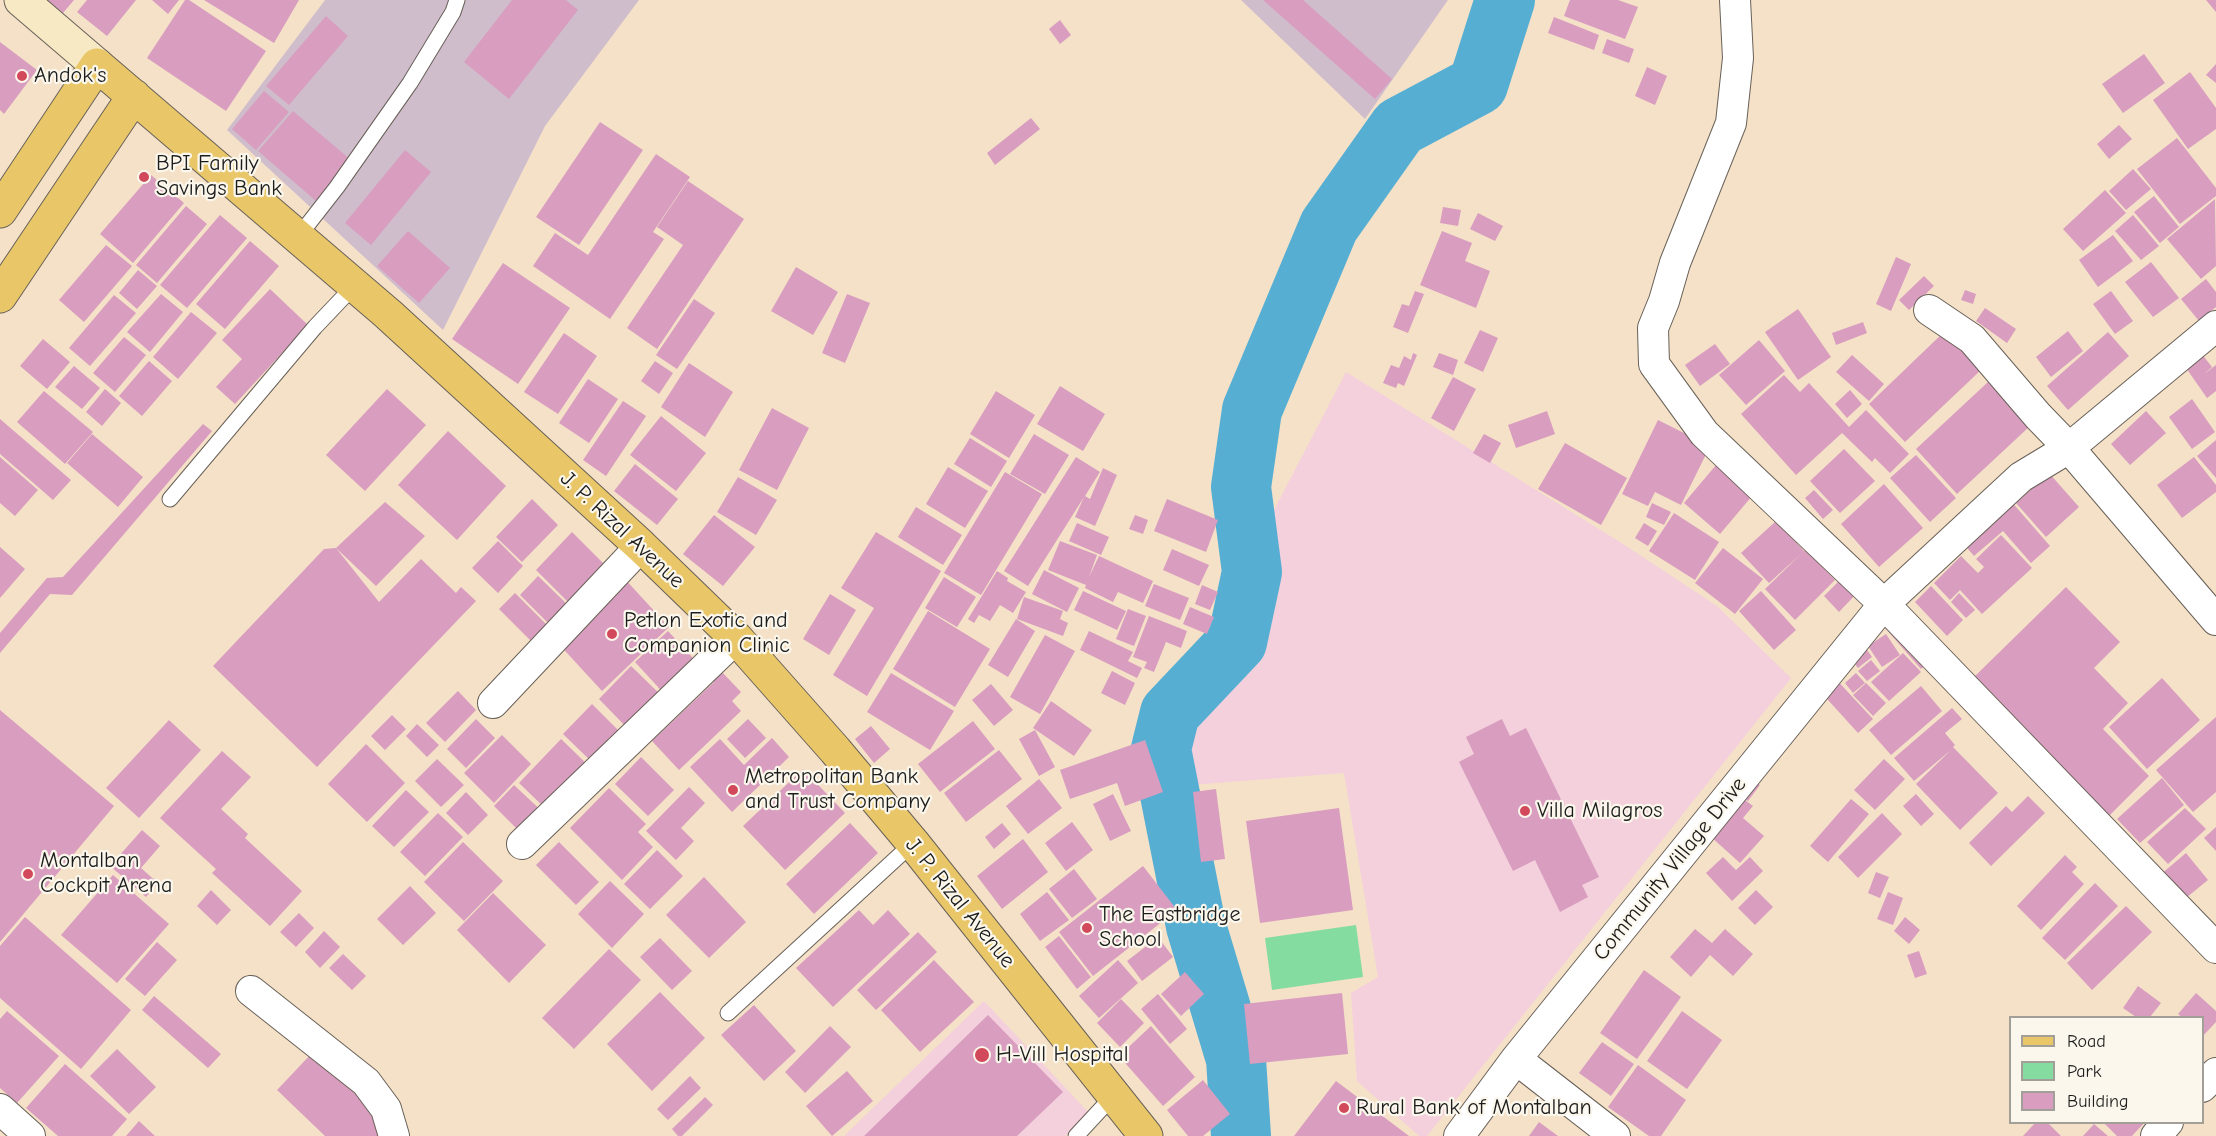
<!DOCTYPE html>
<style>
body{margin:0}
#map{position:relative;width:2216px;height:1136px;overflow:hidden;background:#f5e1c8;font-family:"Comic Neue",sans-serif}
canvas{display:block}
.legend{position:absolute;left:2009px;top:1016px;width:195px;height:108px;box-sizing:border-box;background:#fbf7ec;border:2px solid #a29f99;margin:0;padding:8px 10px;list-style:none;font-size:18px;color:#1c1c1c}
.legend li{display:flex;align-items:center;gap:12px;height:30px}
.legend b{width:30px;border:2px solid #a29f99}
</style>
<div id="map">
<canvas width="2216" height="1136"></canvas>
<ul class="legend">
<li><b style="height:8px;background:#e9c769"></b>Road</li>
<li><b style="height:16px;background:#84dca0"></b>Park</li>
<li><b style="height:16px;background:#d89dbf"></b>Building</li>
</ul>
</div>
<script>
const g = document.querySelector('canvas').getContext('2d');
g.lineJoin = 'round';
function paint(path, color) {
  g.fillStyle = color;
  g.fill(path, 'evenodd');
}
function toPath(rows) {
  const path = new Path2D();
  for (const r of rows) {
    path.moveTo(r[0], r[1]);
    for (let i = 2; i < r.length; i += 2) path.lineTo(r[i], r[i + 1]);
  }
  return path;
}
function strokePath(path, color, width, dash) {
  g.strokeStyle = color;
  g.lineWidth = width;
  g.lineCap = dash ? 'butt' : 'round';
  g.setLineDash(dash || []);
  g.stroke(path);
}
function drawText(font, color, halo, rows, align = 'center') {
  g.font = font + ' "Comic Neue",sans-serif';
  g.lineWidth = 4.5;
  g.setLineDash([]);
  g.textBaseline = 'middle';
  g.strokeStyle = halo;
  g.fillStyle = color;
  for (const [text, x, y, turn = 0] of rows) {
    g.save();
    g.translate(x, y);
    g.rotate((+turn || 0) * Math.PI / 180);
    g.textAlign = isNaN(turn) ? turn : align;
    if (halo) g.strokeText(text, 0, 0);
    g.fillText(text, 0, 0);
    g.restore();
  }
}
const built = toPath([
 [1346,372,1623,544,1717,606,1791,678,1427,1136,1419,1136,1357,1081,1351,993,1378,977,1344,773,1178,786,1175,718,1252,645,1274,510],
 [984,1001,1089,1113,1065,1136,846,1136,845,1135]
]);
const industrial = toPath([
 [325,0,639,0,545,126,443,330,227,130],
 [1241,0,1448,0,1365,119]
]);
const green = toPath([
 [1356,925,1363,977,1272,990,1265,938]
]);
const river = toPath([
 [1241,1136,1236,1059,1196,926,1161,749,1170,713,1237,642,1252,572,1241,487,1252,410,1329,226,1399,127,1478,85,1505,0]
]);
const building = toPath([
 [47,0,74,0,63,13],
 [87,0,136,0,107,36,77,12],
 [152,0,179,0,168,14],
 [185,0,189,0,266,51,226,111,147,58],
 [204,0,299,0,274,43],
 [512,0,566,0,578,10,509,99,464,62],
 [1263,0,1303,0,1392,79,1375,99],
 [1570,0,1618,0,1638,7,1625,39,1564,16],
 [2206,0,2216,0,2216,12],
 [326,16,348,36,289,105,266,86],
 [1554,17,1599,35,1594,50,1548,33],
 [1060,20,1071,35,1060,44,1049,29],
 [1607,39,1634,49,1629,63,1602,53],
 [0,42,37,70,4,114,0,110],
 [2144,54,2165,83,2123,113,2102,84],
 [2216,64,2216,83,2206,75],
 [1647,67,1667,76,1655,105,1635,96],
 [2190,72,2216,108,2216,129,2188,149,2153,100],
 [264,91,289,112,256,150,232,129],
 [293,111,351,160,316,201,258,151],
 [1031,118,1040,129,995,165,987,153],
 [600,122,643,150,579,245,536,217],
 [2119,125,2132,139,2109,159,2097,144],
 [2177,138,2216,188,2216,196,2180,224,2137,169],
 [405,150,431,172,371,245,345,223],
 [656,154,690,177,653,232,664,239,610,319,533,266,555,233,588,255],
 [2133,169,2151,189,2126,210,2109,191],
 [151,175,184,203,133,263,100,234],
 [688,181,744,219,657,349,627,328,683,245,657,227],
 [2105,190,2126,213,2083,251,2063,229],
 [2154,196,2179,227,2160,243,2134,212],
 [2215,199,2216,266,2201,279,2167,239],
 [186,206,207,224,157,283,136,265],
 [1443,207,1461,210,1458,226,1440,223],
 [1478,213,1503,226,1495,241,1470,229],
 [220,215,247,238,187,308,160,285],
 [2133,215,2159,246,2141,260,2115,231],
 [408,231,450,268,419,303,377,266],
 [1442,231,1472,243,1465,261,1490,271,1476,308,1420,285],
 [2113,235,2133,261,2098,287,2079,260],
 [250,241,279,266,225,329,196,304],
 [106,245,132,266,84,322,59,300],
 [1896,257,1911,264,1891,311,1876,304],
 [2151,262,2179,298,2153,317,2125,282],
 [503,263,570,308,518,384,452,339],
 [796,267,838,292,813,335,771,311],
 [138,270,157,286,137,309,119,293],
 [1924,276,1934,286,1909,310,1899,300],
 [2206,279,2216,292,2216,307,2199,321,2181,299],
 [270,289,308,325,235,404,216,387,242,359,222,340],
 [1965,290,1976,294,1973,304,1961,300],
 [1415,291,1424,294,1408,333,1393,327,1402,304,1409,306],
 [2111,291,2133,321,2115,334,2093,304],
 [161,294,183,312,150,352,127,332],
 [847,294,870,303,845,363,822,353],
 [114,295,136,313,90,366,69,348],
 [694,299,715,313,677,369,656,355],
 [1985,308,2016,329,2007,343,1976,321],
 [1798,309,1831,357,1798,380,1765,332],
 [191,312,217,333,178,379,153,357],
 [1863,322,1867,333,1836,345,1832,333],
 [1480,330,1498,338,1483,372,1464,363],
 [1945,331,1982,369,1905,442,1869,404],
 [2068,331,2083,351,2051,377,2036,357],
 [2108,332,2129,356,2068,410,2047,386],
 [564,333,597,356,558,414,524,392],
 [124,337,146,355,115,392,93,373],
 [43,339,70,362,47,389,20,366],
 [1759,340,1785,371,1746,405,1719,375],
 [1715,344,1730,364,1700,386,1685,365],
 [1413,353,1417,355,1404,386,1398,383,1396,388,1383,383,1391,365,1399,368,1404,356,1411,360],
 [1439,353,1458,360,1453,375,1433,367],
 [2201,353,2212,367,2204,374,2216,365,2216,391,2207,398,2184,365],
 [1852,355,1884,384,1869,401,1836,372],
 [149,361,172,381,142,416,119,396],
 [655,361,673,373,659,394,641,381],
 [689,363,733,392,705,437,661,407],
 [74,366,100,388,82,409,55,387],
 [1784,375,1800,392,1809,383,1849,427,1866,410,1909,454,1890,473,1875,458,1872,462,1842,433,1796,475,1741,414],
 [1453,377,1476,389,1454,431,1431,418],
 [588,379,618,399,589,443,559,423],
 [1988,382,2029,427,1957,494,1916,449],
 [1060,386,1105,414,1083,451,1037,424],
 [105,389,121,403,102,426,86,412],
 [387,389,426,425,365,491,326,455],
 [1850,390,1862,404,1847,418,1835,404],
 [44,391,93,432,65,464,17,422],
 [996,391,1035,415,1009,458,970,434],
 [2192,399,2215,432,2192,449,2169,417],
 [623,401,646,416,606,476,583,460],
 [772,408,809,428,777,490,739,470],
 [1547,411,1555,434,1516,448,1508,425],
 [2146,411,2166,433,2130,465,2111,444],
 [661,416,706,453,676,491,630,455],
 [0,419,71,480,53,500,0,454],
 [1658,420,1710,446,1681,505,1655,492,1648,506,1622,494],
 [203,424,212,431,72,595,50,594,0,653,0,633,47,578,63,577],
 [448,431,506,486,457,540,398,485],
 [92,434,143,477,118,507,67,463],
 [1034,434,1069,455,1045,494,1010,474],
 [1484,434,1501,443,1490,463,1473,453],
 [970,438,1007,461,991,487,954,464],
 [2216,440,2216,478,2197,456],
 [1565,443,1627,478,1601,525,1538,489],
 [1844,449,1875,481,1840,513,1810,481],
 [1916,455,1956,498,1930,522,1890,478],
 [0,457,38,490,15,516,0,503],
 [1076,457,1100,472,1085,496,1090,499,1103,468,1117,475,1095,526,1075,517,1084,497,1028,586,1004,571],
 [2194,457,2216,485,2216,492,2182,518,2157,485],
 [1722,458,1758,489,1720,534,1684,503],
 [635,464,678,499,657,525,614,491],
 [948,467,988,491,965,528,926,504],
 [1005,472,1042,494,981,595,944,573],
 [2049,473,2079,507,2046,537,2016,503],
 [738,477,777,500,756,535,717,512],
 [1884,484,1923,528,1879,567,1841,524],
 [1814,490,1833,510,1823,519,1805,498],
 [532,499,558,525,522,562,496,537],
 [1167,499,1218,520,1206,552,1154,531],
 [2010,500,2050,546,2031,563,2003,531,1974,556,1962,542],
 [385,502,425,536,376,586,336,548,379,602,421,559,456,593,461,587,476,601,317,767,213,666,324,549,336,548],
 [1652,503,1671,512,1664,525,1646,517],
 [916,507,962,535,943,565,898,537],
 [1674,513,1719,542,1695,580,1649,551],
 [714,515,755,547,723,586,683,554],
 [1135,515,1148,520,1143,534,1129,529],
 [1776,521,1804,551,1806,550,1835,580,1795,620,1765,589,1801,554,1769,583,1741,553],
 [1077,523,1109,537,1101,555,1069,541],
 [1644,523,1657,531,1648,546,1635,538],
 [572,532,608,568,572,606,536,570],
 [876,532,941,571,867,696,833,675,874,608,841,588],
 [2001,535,2032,568,1982,614,1960,590,1950,600,1934,583,1961,556,1978,573,1984,567,1976,559],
 [498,541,523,566,498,593,472,568],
 [1060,541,1097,555,1089,577,1099,556,1153,581,1143,603,1118,592,1113,602,1085,588,1086,585,1048,570],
 [0,547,25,569,0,598],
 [1723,548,1763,579,1735,614,1695,583],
 [1172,549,1209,565,1199,586,1163,570],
 [1044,570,1079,588,1067,612,1032,594],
 [997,571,1008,578,1007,581,1026,592,1013,613,1000,605,990,621,979,615,974,623,968,619],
 [538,576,569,606,550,625,520,595],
 [623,577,669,627,602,691,556,641],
 [944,577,976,597,957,627,925,608],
 [1842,578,1857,593,1839,612,1824,596],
 [1154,584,1189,598,1180,620,1145,606],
 [1202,585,1218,592,1210,610,1195,604],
 [1931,586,1963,620,1947,636,1915,602],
 [2066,587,2120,642,2094,668,2128,703,2103,729,2149,776,2109,816,1973,678],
 [1083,591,1126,611,1117,630,1074,610],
 [1761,591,1796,630,1774,650,1739,611],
 [515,593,548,626,532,642,499,609],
 [1959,593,1975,610,1966,618,1951,602],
 [830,594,856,610,829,655,803,639],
 [1024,597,1063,611,1060,619,1068,623,1063,636,1017,619],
 [1190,607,1214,617,1207,634,1183,624],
 [1128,609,1146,616,1134,646,1116,639],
 [928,611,990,649,955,707,893,669],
 [1149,616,1187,631,1181,648,1166,642,1154,672,1144,668,1147,662,1133,657],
 [1016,619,1035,631,1008,677,988,665],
 [1893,620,1929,662,1921,669,1885,628],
 [668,631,702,668,669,699,635,662],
 [1089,631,1133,652,1128,661,1142,668,1137,678,1080,650],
 [1886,634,1900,655,1882,667,1868,646],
 [1045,635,1075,651,1040,714,1010,697],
 [1862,643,1872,657,1858,668,1848,655],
 [1903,653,1921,672,1889,701,1871,682],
 [1871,660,1880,671,1867,681,1858,671],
 [631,666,666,700,632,733,599,699],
 [721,671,741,692,732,701,741,711,679,770,652,741,714,682,713,680],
 [1112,671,1135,683,1125,705,1101,693],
 [891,673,954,711,930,750,867,712],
 [1856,673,1865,683,1853,693,1845,683],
 [1833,676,1873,719,1858,733,1819,690],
 [2162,678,2200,720,2147,769,2109,727],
 [1866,683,1886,703,1873,716,1853,695],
 [991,684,1013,710,994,726,972,700],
 [1921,686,1942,711,1891,755,1869,730],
 [458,691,476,710,445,742,426,723],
 [1051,701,1092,730,1074,756,1033,728],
 [592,704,626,738,597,767,563,734],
 [1952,708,1962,719,1945,733,1955,745,1953,747,1998,793,1960,830,1916,784,1951,750,1914,781,1894,758],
 [0,710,114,806,0,942],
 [392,715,406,729,385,750,371,736],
 [2216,717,2216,792,2193,812,2156,770],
 [476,719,495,738,466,768,447,749],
 [748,719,766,738,745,758,727,739],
 [1502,719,1510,736,1526,728,1599,877,1582,885,1588,897,1560,912,1535,860,1513,871,1459,762,1474,754,1466,737],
 [169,720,201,750,139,818,106,788],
 [973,721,995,749,940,792,918,764],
 [417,724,439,745,427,757,406,736],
 [871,726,890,749,874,763,855,739],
 [1035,730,1055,767,1039,776,1019,739],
 [502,735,531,764,494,803,464,773],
 [772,738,789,757,732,812,690,767,720,739,744,765],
 [561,739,592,769,549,812,519,783],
 [1145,740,1163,792,1125,806,1117,783,1070,799,1060,770],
 [366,744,405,783,367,822,328,784],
 [999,750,1022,779,966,822,944,793],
 [222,751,251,777,221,809,248,834,245,838,302,891,270,926,212,873,216,869,160,818],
 [641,757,674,790,648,816,615,784],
 [437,759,464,785,441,807,415,781],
 [1884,759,1905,779,1875,810,1854,790],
 [803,769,845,813,785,870,743,826],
 [2162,778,2184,805,2140,843,2117,819],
 [1039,779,1062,808,1028,834,1006,806],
 [1752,779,1760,785,1748,801,1740,795],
 [514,785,547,816,526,838,494,806],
 [689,787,705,803,681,828,694,841,676,860,646,831],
 [609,788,646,824,638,832,653,847,622,880,570,828],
 [1216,789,1225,859,1201,862,1193,792],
 [406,790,429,812,394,847,372,826],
 [466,792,488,815,468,835,446,813],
 [1113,794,1131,831,1110,841,1093,804],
 [1916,794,1934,814,1921,826,1903,806],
 [2028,796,2045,813,1991,866,1969,843,2006,806,2012,812],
 [1851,799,1869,814,1828,862,1810,846],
 [1745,800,1753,806,1743,818,1764,836,1740,863,1710,836,1733,809,1736,811],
 [1339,808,1353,910,1260,923,1246,821],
 [2185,808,2206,829,2168,864,2147,842],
 [438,813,463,837,425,876,400,852],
 [1882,813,1902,834,1858,878,1838,857],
 [1072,822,1093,850,1066,871,1045,843],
 [850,823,878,853,814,914,786,884],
 [1002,823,1011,834,994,849,985,837],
 [2216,827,2216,851,2204,838],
 [142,830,160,846,141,868,158,883,146,897,110,866],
 [1023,839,1048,872,1002,909,977,876],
 [463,842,503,881,464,921,424,882],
 [559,842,599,882,576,905,536,865],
 [657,850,683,876,650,909,624,884],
 [2186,853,2208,880,2181,902,2160,875],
 [2065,855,2077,867,2072,872,2084,884,2041,930,2017,906],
 [1723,857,1736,870,1750,857,1763,871,1732,901,1706,873],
 [1143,866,1177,910,1093,976,1059,932],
 [1074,869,1097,899,1072,918,1049,889],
 [1876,872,1889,877,1880,898,1868,893],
 [113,875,169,924,117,983,61,935],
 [704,877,746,922,709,958,666,915],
 [610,881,644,914,612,948,578,914],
 [2095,883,2118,906,2065,960,2042,938],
 [410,886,436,913,403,945,377,919],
 [211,890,231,910,217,925,197,906],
 [1756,890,1773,907,1755,925,1738,908],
 [1047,892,1069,920,1040,941,1020,914],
 [1888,892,1903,898,1893,925,1877,919],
 [493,893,546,945,509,983,457,930],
 [2126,906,2152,932,2092,990,2067,963],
 [859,910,873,925,888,910,910,934,833,1007,796,968],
 [299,913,314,928,296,947,280,932],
 [25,917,131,1010,81,1069,0,998,0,946],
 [1905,917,1920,930,1909,944,1894,931],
 [1695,929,1712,943,1725,929,1753,954,1733,976,1710,955,1691,977,1670,957],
 [324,931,340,947,320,968,305,952],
 [918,932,937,952,876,1010,857,990],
 [1059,936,1091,977,1077,989,1045,947],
 [1158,937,1173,957,1142,981,1127,961],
 [660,938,692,971,672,990,640,957],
 [157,942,177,960,145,996,125,979],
 [609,949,641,980,574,1049,542,1018],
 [1919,951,1927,974,1915,978,1907,955],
 [343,954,366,976,352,990,329,968],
 [934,960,974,1002,920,1052,881,1010],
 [1118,960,1138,983,1099,1018,1079,996],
 [1644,970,1681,997,1637,1059,1600,1033],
 [1185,972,1204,994,1181,1016,1161,994],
 [2138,986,2161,1003,2150,1017,2136,1017,2123,1008],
 [660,992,705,1038,652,1091,607,1044],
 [1342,993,1348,1054,1250,1064,1244,1004],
 [2196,993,2216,1011,2216,1022,2202,1037,2202,1017,2182,1017,2178,1014],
 [1158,994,1187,1029,1170,1044,1141,1009],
 [154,996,221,1054,208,1068,142,1010],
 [1121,999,1144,1023,1120,1047,1097,1023],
 [754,1005,796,1051,764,1081,721,1035],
 [7,1011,59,1056,17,1103,0,1088,0,1019],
 [1682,1011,1722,1040,1687,1089,1647,1061],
 [988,1015,1063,1092,1017,1136,864,1136],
 [830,1026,851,1047,805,1093,785,1072],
 [1151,1026,1195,1077,1163,1106,1119,1056],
 [1602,1042,1634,1064,1611,1096,1579,1073],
 [117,1049,156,1087,129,1114,90,1076],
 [314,1051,390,1125,379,1136,325,1136,277,1090],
 [65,1064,127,1119,112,1136,58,1136,26,1108],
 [1638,1065,1686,1100,1661,1136,1649,1136,1608,1107],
 [847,1071,873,1101,832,1136,806,1106],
 [690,1076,701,1088,668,1120,657,1109],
 [1203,1080,1230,1114,1203,1136,1188,1136,1167,1110],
 [1336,1081,1409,1136,1294,1136],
 [705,1097,713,1105,682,1136,678,1136,672,1129],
 [139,1121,155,1136,126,1136],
 [1539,1122,1558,1136,1529,1136],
 [2036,1122,2047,1122,2061,1136,2023,1136],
 [2103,1122,2145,1122,2132,1136,2117,1136],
 [2094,1124,2108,1136,2083,1136]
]);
const service = toPath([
 [298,237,337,187,410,83,453,12,457,0],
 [170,499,315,327,354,286],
 [728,1013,913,843],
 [1076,1136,1114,1095]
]);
const minor = toPath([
 [1735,0,1738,58,1731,123,1675,263,1664,301,1653,328,1654,364,1704,433,1884,604,2216,948],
 [2216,326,2069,448,2216,620],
 [493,703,641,546],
 [522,844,736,638],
 [251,991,366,1082,386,1109,394,1136],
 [1516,1059,1615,1136],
 [2202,1087,2216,1073],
 [0,1109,30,1136],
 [1459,1136,1516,1059,1884,604,2021,477,2069,448,2038,416,1972,339,1929,310],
 [2156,1136,2168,1122]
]);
const secondary = toPath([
 [21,0,97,65]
]);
const primary = toPath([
 [0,211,97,65,388,314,641,546,736,638,835,750,913,843,1146,1136],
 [0,296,134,96]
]);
const markers = [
 [22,76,6,"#d1495b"],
 [144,177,6,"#d1495b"],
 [612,634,6,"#d1495b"],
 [733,790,6,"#d1495b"],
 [1525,811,6,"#d1495b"],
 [28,874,6,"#d1495b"],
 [1087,928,6,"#d1495b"],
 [982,1055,8,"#d1495b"],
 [1344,1108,6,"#d1495b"]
];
const poiNames = [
 ["Andok's",34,76],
 ["BPI Family",156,164],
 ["Savings Bank",156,189],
 ["Petlon Exotic and",624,621],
 ["Companion Clinic",624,646],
 ["Metropolitan Bank",745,777],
 ["and Trust Company",745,802],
 ["Villa Milagros",1537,811],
 ["Montalban",40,861],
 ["Cockpit Arena",40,886],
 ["The Eastbridge",1099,915],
 ["School",1099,940],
 ["H-Vill Hospital",996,1055],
 ["Rural Bank of Montalban",1356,1108]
];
const streetNames = [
 ["J. P. Rizal Avenue",622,530,43],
 ["Community Village Drive",1670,869,-51],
 ["J. P. Rizal Avenue",960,903,51]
];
paint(built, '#f4cfdc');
paint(industrial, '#d0bdcc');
paint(green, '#84dca0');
strokePath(river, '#56afd3', 60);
paint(building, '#d89dbf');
strokePath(service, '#686158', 17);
strokePath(minor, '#686158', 32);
strokePath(secondary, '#686158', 35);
strokePath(primary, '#686158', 35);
strokePath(service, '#fff', 15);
strokePath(minor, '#fff', 30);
strokePath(secondary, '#f6e9c3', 33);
strokePath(primary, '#e9c769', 33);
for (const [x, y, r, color] of markers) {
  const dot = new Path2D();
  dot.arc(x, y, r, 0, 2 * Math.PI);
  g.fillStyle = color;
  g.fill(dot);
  strokePath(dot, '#fbf7ec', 2);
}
drawText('22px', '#1c1c1c', '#fbf7ec', poiNames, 'left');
drawText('22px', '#1c1c1c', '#fbf7ec', streetNames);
</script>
